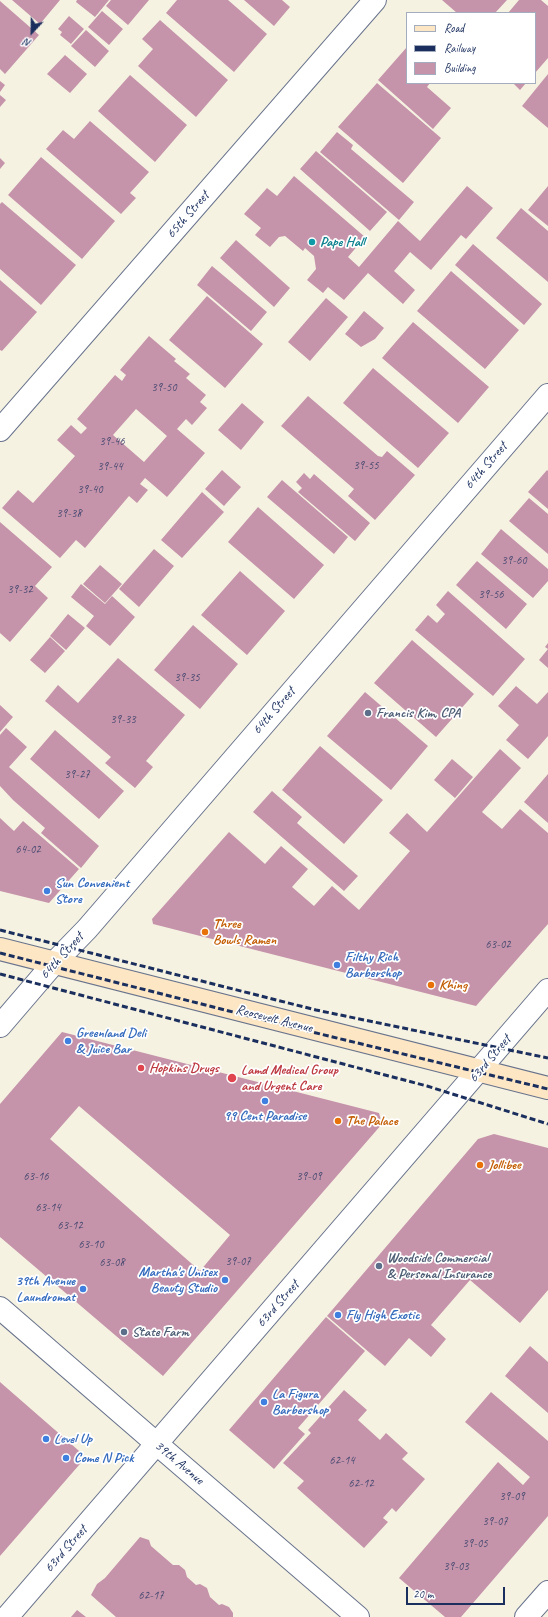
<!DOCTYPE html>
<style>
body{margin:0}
#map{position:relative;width:548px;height:1617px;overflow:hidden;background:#f6f2e2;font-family:Caveat,sans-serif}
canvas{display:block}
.legend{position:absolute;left:406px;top:12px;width:130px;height:72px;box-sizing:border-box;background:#fff;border:1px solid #a4acbf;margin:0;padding:5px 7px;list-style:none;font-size:12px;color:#1b2f5e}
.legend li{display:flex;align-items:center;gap:8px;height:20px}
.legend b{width:20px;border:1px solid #a4acbf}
.north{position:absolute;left:12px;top:12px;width:40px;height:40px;-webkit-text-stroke:3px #fff;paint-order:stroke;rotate:202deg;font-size:11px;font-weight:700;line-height:16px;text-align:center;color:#1b2f5e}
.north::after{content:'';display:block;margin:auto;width:14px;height:18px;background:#1b2f5e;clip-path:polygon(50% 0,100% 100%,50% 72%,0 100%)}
.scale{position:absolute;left:406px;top:1587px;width:99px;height:18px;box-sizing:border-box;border:2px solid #1b2f5e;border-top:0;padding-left:5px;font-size:12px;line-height:14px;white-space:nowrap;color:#1b2f5e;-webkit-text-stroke:3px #fff;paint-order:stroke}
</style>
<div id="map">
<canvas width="548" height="1617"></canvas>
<ul class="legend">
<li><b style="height:5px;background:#fce6c4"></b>Road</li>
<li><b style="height:5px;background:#1b2f5e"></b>Railway</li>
<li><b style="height:11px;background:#c594aa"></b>Building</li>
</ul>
<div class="north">N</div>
<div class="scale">20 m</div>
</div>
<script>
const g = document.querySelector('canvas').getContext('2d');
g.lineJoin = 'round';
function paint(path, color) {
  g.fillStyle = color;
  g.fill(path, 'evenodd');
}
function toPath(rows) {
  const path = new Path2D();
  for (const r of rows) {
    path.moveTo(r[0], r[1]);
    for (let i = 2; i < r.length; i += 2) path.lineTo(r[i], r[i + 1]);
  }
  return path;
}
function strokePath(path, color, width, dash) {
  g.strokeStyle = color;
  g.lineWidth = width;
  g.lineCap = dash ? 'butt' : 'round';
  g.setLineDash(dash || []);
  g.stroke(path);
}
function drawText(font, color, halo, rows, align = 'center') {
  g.font = font + ' Caveat,sans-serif';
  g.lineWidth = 3.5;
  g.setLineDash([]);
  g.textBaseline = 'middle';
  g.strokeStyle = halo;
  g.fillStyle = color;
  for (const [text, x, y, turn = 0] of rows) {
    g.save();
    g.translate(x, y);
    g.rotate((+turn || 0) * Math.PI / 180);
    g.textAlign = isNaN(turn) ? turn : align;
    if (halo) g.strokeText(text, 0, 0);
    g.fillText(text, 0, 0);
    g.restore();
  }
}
const building = toPath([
 [12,0,60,0,40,24],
 [77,0,109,0,95,17,76,2],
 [111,0,149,0,128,25,106,6],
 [177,0,228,0,267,34,234,72,166,13],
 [244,0,282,0,290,7,274,26],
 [442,0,507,0,495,13,457,13],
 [519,0,541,0,548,6,548,58,535,73,535,13,508,13],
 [0,1,39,35,5,74,0,69],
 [102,11,123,29,109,45,88,27],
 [69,16,84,29,71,44,60,35,62,32,58,29],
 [160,20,228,80,196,117,138,66,153,49,142,39],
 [86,30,109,51,95,67,71,46],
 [407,47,407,83,430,83,427,87,451,108,433,129,378,80],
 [65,55,87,74,70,93,47,74],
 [548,74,548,128,522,106],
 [130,75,187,125,155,162,98,111],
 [0,81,5,85,0,92],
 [377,83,441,138,403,183,338,127],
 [513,83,526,83,520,90],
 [0,95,6,100,0,107],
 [90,121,149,172,130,193,136,198,121,214,46,149,63,130,74,139],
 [337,132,353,145,351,149,414,202,399,220,320,152],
 [316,151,387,212,370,231,300,169],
 [41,157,115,221,82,259,8,195],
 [0,158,5,163,0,169],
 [294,176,365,237,348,257,359,267,398,221,420,241,467,186,493,208,466,239,461,235,431,270,410,252,394,271,415,290,403,304,368,273,344,300,328,287,323,293,307,280,316,269,314,256,305,248,303,251,285,236,279,237,270,247,255,235,261,228,244,214,267,188,277,196],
 [548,186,548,226,528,210],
 [2,202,76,265,41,305,0,269,0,204],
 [521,208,548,231,548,282,496,238],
 [236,240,290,288,274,307,220,258],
 [473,244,542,304,524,325,455,265],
 [212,266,267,312,251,331,197,285],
 [451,271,519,330,485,369,417,311],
 [0,280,37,312,2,351,0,350],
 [207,296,263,344,225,388,169,340],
 [326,298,348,317,310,361,288,342],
 [364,311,384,328,375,339,361,347,345,334],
 [413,322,489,387,458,423,382,358],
 [149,336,176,359,174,361,190,374,186,378,206,395,200,402,207,408,192,425,186,419,177,429,205,453,167,497,145,478,140,484,148,490,137,503,129,496,85,548,76,540,60,558,2,508,18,490,33,503,75,456,57,440,71,425,81,434,87,428,77,419,115,375,122,381,126,375,120,370],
 [136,409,167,436,144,462,113,435],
 [373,368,449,433,418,468,343,403],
 [308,396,378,456,382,457,387,451,415,475,375,520,348,496,354,489,281,426],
 [242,403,264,422,241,450,218,430],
 [222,470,241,487,224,506,205,489],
 [547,470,548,471,548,509,528,492],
 [304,473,310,479,314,474,370,523,355,541,298,492,302,488,296,482],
 [282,480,348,537,334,554,267,497],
 [202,492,224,512,182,558,161,540],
 [529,498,548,514,548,554,509,521],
 [258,507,324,565,294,599,228,542],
 [0,522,52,567,35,586,48,598,10,642,0,633],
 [501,529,548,569,548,581,533,598,481,554],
 [154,549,174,566,139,607,119,589],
 [477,561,527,604,506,629,456,585],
 [100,565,122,584,105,603,83,584],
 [240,571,285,611,247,655,201,615],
 [81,584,105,604,112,596,135,617,110,646,86,626,94,616,71,597],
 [448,591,525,659,493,696,415,630,428,615,437,623,445,614,436,605],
 [68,614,85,628,66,650,50,636],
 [193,625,238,664,200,709,154,670],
 [50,637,65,651,45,673,30,660],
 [412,640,474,694,436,737,374,683],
 [548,643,548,668,539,660,548,649,545,647],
 [118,658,185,715,146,761,153,767,135,788,105,763,111,757,45,701,58,685,78,703],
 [516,686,537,704,548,692,548,736,528,759,506,740,519,725,498,706],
 [365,692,428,746,391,790,327,736],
 [0,705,13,717,0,732],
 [6,728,27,747,9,767,99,846,81,868,41,833,45,828,13,800,0,786,0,735],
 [55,730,124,791,99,819,30,759],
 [320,746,383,800,344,844,282,790],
 [500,749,521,768,482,812,502,829,520,809,548,833,548,924,476,1006,153,924,152,919,229,832,265,864,281,846,308,869,292,887,314,906,332,886,359,910,410,851,389,833,407,813,427,832],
 [452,759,473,777,455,798,434,780],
 [548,774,548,823,524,802],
 [272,791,302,817,297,823,358,876,344,891,253,812],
 [0,818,14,831,23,821,79,869,49,903,0,891],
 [62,1032,379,1113,382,1124,163,1376,0,1237,0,1104],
 [79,1106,230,1235,200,1271,50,1139],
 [494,1134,548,1148,548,1290,520,1323,470,1280,431,1325,446,1339,431,1357,409,1338,385,1366,327,1316,478,1139],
 [326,1317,365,1351,298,1428,305,1434,274,1469,229,1430],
 [530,1346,548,1362,548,1413,505,1376],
 [0,1382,86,1457,0,1556],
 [344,1390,367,1410,358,1420,380,1440,386,1433,408,1453,402,1459,425,1479,396,1512,392,1508,383,1518,388,1522,364,1548,297,1488,304,1481,283,1463,311,1433,308,1430],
 [491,1392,548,1441,548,1516,461,1617,445,1617,399,1578,498,1462,523,1485,530,1477,465,1422],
 [140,1537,149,1540,151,1546,173,1565,179,1565,185,1570,187,1577,196,1585,200,1584,207,1588,210,1597,219,1605,222,1604,229,1607,233,1613,233,1617,116,1617,91,1595,97,1584,105,1578],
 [77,1610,86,1617,71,1617]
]);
const minor = toPath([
 [0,430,375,0],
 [0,1026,54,963,87,929,548,395],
 [0,1308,157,1444,358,1617],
 [7,1617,548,990],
 [526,1617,548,1592]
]);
const secondary = toPath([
 [0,949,548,1088]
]);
const rail = toPath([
 [0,930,316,1010,548,1058],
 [0,953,312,1032,548,1089],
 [0,974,427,1086,548,1124]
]);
const markers = [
 [312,242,4,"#0f9aa8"],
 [368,713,4,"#5c6f8a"],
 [47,891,4,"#3f7fe0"],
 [205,932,4,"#e8710a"],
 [337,965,4,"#3f7fe0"],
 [431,985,4,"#e8710a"],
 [68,1041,4,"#3f7fe0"],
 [141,1068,4,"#e0444e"],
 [232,1078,5,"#e0444e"],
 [265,1101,4,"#3f7fe0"],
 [338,1121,4,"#e8710a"],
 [480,1165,4,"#e8710a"],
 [379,1266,4,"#5c6f8a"],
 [225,1280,4,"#3f7fe0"],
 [83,1289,4,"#3f7fe0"],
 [338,1315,4,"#3f7fe0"],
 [124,1332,4,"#5c6f8a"],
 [264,1402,4,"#3f7fe0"],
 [46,1439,4,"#3f7fe0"],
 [66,1458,4,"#3f7fe0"]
];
const numberNames = [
 ["39-50",164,388],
 ["39-46",112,442],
 ["39-55",366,466],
 ["39-44",110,467],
 ["39-40",90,490],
 ["39-38",69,514],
 ["39-60",514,561],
 ["39-32",20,590],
 ["39-56",491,595],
 ["39-35",187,678],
 ["39-33",123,720],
 ["39-27",77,775],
 ["64-02",28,850],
 ["63-02",498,945],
 ["63-16",36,1177],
 ["39-09",309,1177],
 ["63-14",48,1208],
 ["63-12",70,1226],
 ["63-10",91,1245],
 ["39-07",238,1262],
 ["63-08",112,1263],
 ["62-14",342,1461],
 ["62-12",361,1484],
 ["39-09",512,1497],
 ["39-07",495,1522],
 ["39-05",475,1544],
 ["39-03",456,1567],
 ["62-17",151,1596]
];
const streetNames = [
 ["65th Street",188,215,-49],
 ["64th Street",486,466,-49],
 ["64th Street",274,711,-49],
 ["64th Street",62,956,-48],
 ["Roosevelt Avenue",274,1019,14],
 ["63rd Street",490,1059,-50],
 ["63rd Street",278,1304,-49],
 ["39th Avenue",179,1463,40],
 ["63rd Street",66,1549,-49]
];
const cultureNames = [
 ["Pape Hall",320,242]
];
const serviceNames = [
 ["Francis Kim, CPA",376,713],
 ["Woodside Commercial",387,1258],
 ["& Personal Insurance",387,1274],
 ["State Farm",132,1332]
];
const shopNames = [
 ["Sun Convenient",55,883],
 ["Store",55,899],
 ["Filthy Rich",345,957],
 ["Barbershop",345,973],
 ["Greenland Deli",76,1033],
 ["& Juice Bar",76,1049],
 ["99 Cent Paradise",265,1116,"center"],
 ["Martha's Unisex",217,1272,"right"],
 ["Beauty Studio",217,1288,"right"],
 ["39th Avenue",75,1281,"right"],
 ["Laundromat",75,1297,"right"],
 ["Fly High Exotic",346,1315],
 ["La Figura",272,1394],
 ["Barbershop",272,1410],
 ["Level Up",54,1439],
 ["Come N Pick",74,1458]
];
const foodNames = [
 ["Three",213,924],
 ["Bowls Ramen",213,940],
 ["Khing",439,985],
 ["The Palace",346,1121],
 ["Jollibee",488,1165]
];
const healthNames = [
 ["Hopkins Drugs",149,1068],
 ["Lamd Medical Group",241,1070],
 ["and Urgent Care",241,1086]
];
paint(building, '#c594aa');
strokePath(minor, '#68738c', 24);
strokePath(secondary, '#68738c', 24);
strokePath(minor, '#fff', 22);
strokePath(secondary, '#fce6c4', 22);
strokePath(rail, '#1b2f5e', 3, [6, 3]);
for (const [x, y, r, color] of markers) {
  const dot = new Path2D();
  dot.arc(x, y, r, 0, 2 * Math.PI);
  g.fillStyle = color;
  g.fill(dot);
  strokePath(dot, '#fff', 1.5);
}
drawText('12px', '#464871', null, numberNames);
drawText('14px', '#1b2f5e', '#fff', streetNames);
drawText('bold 14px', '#0d838f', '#fff', cultureNames, 'left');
drawText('bold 14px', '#4e5e75', '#fff', serviceNames, 'left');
drawText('bold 14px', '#366cbe', '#fff', shopNames, 'left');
drawText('bold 14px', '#c56008', '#fff', foodNames, 'left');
drawText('bold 14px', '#be3a42', '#fff', healthNames, 'left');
</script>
